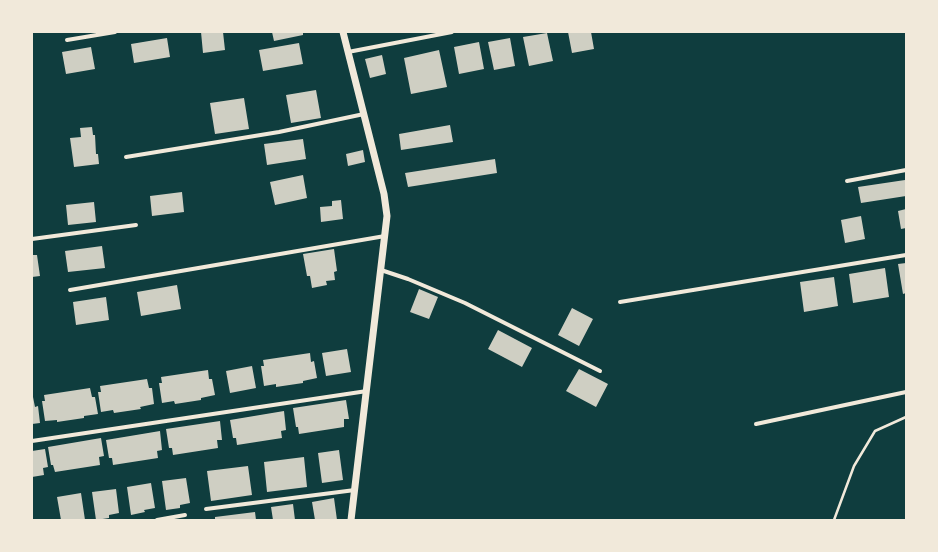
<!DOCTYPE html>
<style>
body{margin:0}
#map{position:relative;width:938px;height:552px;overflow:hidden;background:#0f3d3e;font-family:"Public Sans",sans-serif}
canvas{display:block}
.frame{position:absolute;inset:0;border:33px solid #f1e9da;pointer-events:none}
</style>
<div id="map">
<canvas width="938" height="552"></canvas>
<div class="frame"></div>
</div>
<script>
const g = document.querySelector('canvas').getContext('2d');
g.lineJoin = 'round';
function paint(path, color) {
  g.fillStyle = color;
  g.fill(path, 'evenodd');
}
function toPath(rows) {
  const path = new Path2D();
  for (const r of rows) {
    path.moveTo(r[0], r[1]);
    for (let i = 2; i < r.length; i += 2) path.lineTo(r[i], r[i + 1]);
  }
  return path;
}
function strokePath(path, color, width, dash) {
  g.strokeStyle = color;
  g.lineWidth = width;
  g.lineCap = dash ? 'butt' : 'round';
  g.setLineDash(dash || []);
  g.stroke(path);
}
const building = toPath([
 [201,32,223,32,225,50,203,53],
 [272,32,303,32,303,35,274,41],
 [568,32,591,32,594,49,572,53],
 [547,33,553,61,529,66,523,37],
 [167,38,170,57,134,63,131,44],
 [510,38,515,66,494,70,488,42],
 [479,42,484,69,459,74,454,47],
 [299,43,303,64,263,71,259,50],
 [91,47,95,69,66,74,62,52],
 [439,50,447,87,411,94,404,58],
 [382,55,386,74,370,78,365,59],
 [316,90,321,118,291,123,286,95],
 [244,98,249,129,215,134,210,103],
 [450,125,453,142,401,150,399,134],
 [92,127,93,135,95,135,96,154,98,154,99,164,74,167,70,138,81,137,80,128],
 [303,139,306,159,267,165,264,144],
 [363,150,365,162,348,166,346,154],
 [495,159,497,173,408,187,405,173],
 [303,175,307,198,275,205,270,182],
 [905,180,906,196,861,203,858,187],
 [182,192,184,212,152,216,150,196],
 [341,200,343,219,321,222,320,207,332,206,332,201],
 [94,202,96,222,68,225,66,205],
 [906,209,906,228,901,229,898,211],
 [861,216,865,239,845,243,841,220],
 [102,246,105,268,68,272,65,251],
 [334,249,337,271,334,272,335,280,326,281,327,285,312,288,310,276,307,276,303,254],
 [32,255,37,255,40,276,32,277],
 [906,263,906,293,903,294,898,264],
 [885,268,889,297,853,303,849,274],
 [834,277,838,306,804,312,800,282],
 [177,285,181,309,141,316,137,292],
 [419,289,438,297,429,319,410,312],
 [106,297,109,320,76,325,73,302],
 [572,308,593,319,579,346,558,335],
 [498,330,532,348,522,367,488,349],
 [347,349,351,372,326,376,322,353],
 [310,353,311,362,314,361,317,378,303,381,303,383,276,387,276,384,264,386,261,366,264,366,263,360],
 [252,366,256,388,230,393,226,371],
 [579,369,608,384,596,407,566,391],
 [208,370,209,379,212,379,215,395,201,398,201,400,175,404,174,401,162,403,159,383,162,383,161,377],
 [147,379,149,388,152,388,154,404,140,407,141,409,114,413,113,410,101,412,98,392,101,392,100,386],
 [90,388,92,397,95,397,98,414,84,416,84,418,57,422,57,420,45,421,42,401,45,401,44,395],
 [32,397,33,397,35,407,38,406,40,423,32,424],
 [346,400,349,419,344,419,344,427,299,434,298,427,296,427,293,408],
 [284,411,286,430,281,431,282,438,237,445,236,438,233,438,230,420],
 [220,421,222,440,217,440,218,448,173,455,172,448,169,448,166,429],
 [160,431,162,450,157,451,158,458,113,465,112,458,109,458,106,440],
 [101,438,104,456,99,457,100,465,55,472,53,465,51,465,48,447],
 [45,449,48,467,43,468,44,475,32,477,32,451],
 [339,450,343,480,322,483,318,453],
 [304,457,307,487,267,492,264,462],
 [248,466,252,495,211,501,207,471],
 [186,478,190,503,180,505,180,508,166,510,162,481],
 [151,483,155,508,144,510,145,512,131,515,127,487],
 [116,489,119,513,109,515,109,518,96,520,92,492],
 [81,493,85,520,61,520,57,497],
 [334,498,337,520,315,520,312,502],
 [293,504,295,520,273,520,271,507],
 [255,512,256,520,215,520,215,517]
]);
const path = toPath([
 [834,520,854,466,875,431,906,417]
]);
const minor = toPath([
 [67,40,115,32],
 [348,52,452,32],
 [126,157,279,132,364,114],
 [847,181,906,170],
 [32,239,136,225],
 [381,270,408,279,465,303,600,371],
 [70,290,385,236],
 [620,302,906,255],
 [756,424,906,392],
 [32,441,367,391],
 [206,509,355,490],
 [157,520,185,515]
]);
const tertiary = toPath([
 [343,32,384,194,387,216,351,520]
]);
paint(building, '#cfcfc3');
strokePath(path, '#f1e9da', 2.5);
strokePath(minor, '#f1e9da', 4);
strokePath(tertiary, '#f1e9da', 7);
</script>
